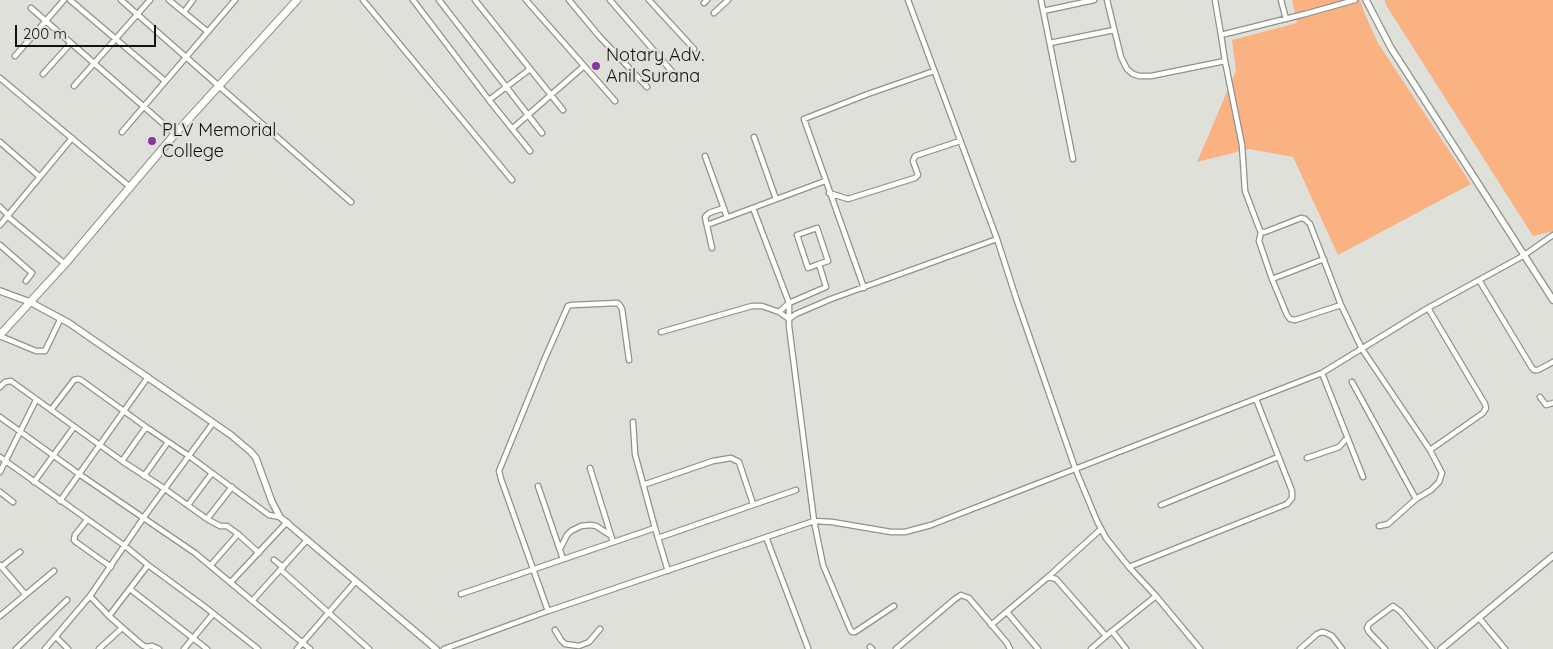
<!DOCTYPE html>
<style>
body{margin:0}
#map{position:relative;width:1553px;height:649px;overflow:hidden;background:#dee0d9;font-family:Quicksand,sans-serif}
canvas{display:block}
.scale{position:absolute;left:15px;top:25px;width:141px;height:22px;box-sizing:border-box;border:2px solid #11110f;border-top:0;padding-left:6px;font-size:15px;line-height:18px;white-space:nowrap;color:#11110f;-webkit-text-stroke:4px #dee0d9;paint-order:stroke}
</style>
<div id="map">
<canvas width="1553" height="649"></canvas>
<div class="scale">200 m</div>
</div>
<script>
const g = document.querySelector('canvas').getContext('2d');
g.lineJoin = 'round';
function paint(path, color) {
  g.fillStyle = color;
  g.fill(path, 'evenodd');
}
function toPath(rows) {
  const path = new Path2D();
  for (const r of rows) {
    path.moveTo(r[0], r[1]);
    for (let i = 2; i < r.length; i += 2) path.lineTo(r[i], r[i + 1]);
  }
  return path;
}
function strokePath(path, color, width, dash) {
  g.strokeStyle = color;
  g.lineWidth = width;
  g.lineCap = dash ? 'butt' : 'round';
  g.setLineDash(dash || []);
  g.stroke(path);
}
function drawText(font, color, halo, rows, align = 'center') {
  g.font = font + ' Quicksand,sans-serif';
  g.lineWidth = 4.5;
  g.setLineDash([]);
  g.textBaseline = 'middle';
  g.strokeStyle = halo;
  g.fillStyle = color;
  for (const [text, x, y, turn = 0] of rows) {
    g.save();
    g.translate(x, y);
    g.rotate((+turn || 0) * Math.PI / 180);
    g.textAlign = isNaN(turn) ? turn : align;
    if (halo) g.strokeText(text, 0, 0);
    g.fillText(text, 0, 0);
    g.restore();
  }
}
const green = toPath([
 [1292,0,1360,0,1364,12,1378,43,1471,184,1338,255,1293,157,1249,149,1197,162,1236,71,1232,40,1297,23],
 [1385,0,1553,0,1553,231,1533,236,1386,5]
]);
const minor = toPath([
 [70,0,165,81],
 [121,0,351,202],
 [169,0,208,32],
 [363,0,512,180],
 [413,0,489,100,530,151],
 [439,0,542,133],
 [475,0,563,110],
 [526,0,615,101],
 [569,0,599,36,647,87],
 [610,0,675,75],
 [649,0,694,49],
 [908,0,997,239,1016,298,1075,468,1097,521,1106,538,1129,567,1156,596,1200,649],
 [1041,0,1073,159],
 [1107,0,1121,57,1127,69,1133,74,1139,76,1151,76,1225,61,1221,35,1305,14,1355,0],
 [1215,0,1221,35],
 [1281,0,1286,19],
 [704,3,707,0],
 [31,8,175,134],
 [1043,11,1094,0],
 [184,12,193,0],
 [714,13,728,0],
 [1050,43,1114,30],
 [15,56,64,0],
 [1225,61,1242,145,1245,191,1259,228,1261,232,1265,232,1301,218,1305,219,1310,224,1341,305,1362,349,1430,450,1483,413,1486,408,1485,404,1428,308],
 [43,74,71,43],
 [0,78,130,187],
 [74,86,150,0],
 [489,100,530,69],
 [512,129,584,66],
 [122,132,235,0],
 [754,137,776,199],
 [0,142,40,177],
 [705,156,727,217],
 [829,193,848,199,915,178,918,175,913,161,915,156,960,141],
 [0,207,8,215],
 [753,208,789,303,789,319],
 [7,216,65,264],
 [0,225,72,138],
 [707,225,825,181],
 [1261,232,1259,241,1272,279,1287,315,1290,319,1295,320,1341,305],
 [0,245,32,273,26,281],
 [712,248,705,217,709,213,724,208],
 [1272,279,1324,259],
 [1479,280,1532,368,1534,370,1538,370,1553,362],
 [864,288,804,119,868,94,934,71],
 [789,319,779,312,789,303,826,287,819,264,828,261,817,228,797,235,808,268,819,264],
 [661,332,752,306,762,306,779,312],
 [0,336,36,351,45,351,61,318],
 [1322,373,1363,477],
 [1352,382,1416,499],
 [0,387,5,382,11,381,122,461,165,489,207,519,220,526,227,526,238,534,259,553],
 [1540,397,1546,405,1553,403],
 [51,410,74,380,78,379,81,380,146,427,189,456,269,515,280,517],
 [0,417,79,474,195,553,310,649],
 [633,422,635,454,655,528,668,571],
 [0,457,125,546,148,565,205,607,258,649],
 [1307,458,1339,447,1347,438],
 [122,461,146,427],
 [590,468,613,542],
 [0,472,36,400],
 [144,476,168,442],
 [34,482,74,427],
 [643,485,713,461,731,458,739,462,753,504],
 [538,486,563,559],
 [0,492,13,502],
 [60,501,148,377],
 [188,505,212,473],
 [1161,505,1278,457],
 [207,519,232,487],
 [87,520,75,535,74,540,76,542,111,567],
 [1379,526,1388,524,1416,499,1431,490,1439,482,1442,473,1430,450],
 [766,537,808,648],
 [658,538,796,490],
 [560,549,567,535,571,531,581,526,591,525,596,526,610,535],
 [274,560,283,567],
 [0,565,25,594],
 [211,565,238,534],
 [1,567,20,552],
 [1129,567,1287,504,1292,498,1292,491,1256,399],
 [281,570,369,649],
 [1048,577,1101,529],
 [231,582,287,522],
 [130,589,207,649],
 [461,594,655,528],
 [90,596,109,616,142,645,146,647,152,646,159,649],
 [252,601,307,540],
 [894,606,855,632,852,632,850,629,823,565,814,521,789,326,789,319,796,314,831,299,997,239],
 [548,611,501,479,499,471,545,358,568,306,572,305,617,303,619,304,622,309,629,360],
 [1007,612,1038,649],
 [0,616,54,571],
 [109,616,148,565],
 [1479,618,1505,649],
 [991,625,1048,577,1056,579,1106,636,1156,596],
 [555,630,561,640,565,644,579,646,589,642,600,629],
 [1112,631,1126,649],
 [56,637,68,649],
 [870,647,872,649],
 [16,649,67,600],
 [45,649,90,596,144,517,213,423],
 [99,649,122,628],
 [184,649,213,614],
 [297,649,356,581],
 [444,649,548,611,814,521,832,522,891,532,905,532,931,525,1322,373,1428,308,1523,256,1553,235],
 [896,649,955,599,961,595,969,598,1007,643,1010,649],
 [1091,649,1106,636],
 [1300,649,1317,634,1322,632,1326,633,1332,636,1342,649],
 [1385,649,1369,632,1367,628,1369,624,1393,606,1400,611,1432,649]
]);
const tertiary = toPath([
 [1366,0,1391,48,1553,300],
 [0,291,30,302,69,323,231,435,251,452,256,458,272,502,280,517,436,649],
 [1441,649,1553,556]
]);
const secondary = toPath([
 [0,335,65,264,175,134,297,0]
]);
const markers = [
 [596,66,5,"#8e34a0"],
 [152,141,5,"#8e34a0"]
];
const poiNames = [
 ["Notary Adv.",606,56],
 ["Anil Surana",606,77],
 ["PLV Memorial",162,131],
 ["College",162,152]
];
paint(green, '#fbb283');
strokePath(minor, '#90918b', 7);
strokePath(tertiary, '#90918b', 8);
strokePath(secondary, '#90918b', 9);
strokePath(minor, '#fff', 4.5);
strokePath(tertiary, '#fff', 5.5);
strokePath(secondary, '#fff', 7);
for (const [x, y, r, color] of markers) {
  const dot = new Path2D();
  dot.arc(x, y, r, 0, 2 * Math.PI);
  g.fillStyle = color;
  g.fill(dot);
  strokePath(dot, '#dee0d9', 2);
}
drawText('18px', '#11110f', '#dee0d9', poiNames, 'left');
</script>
